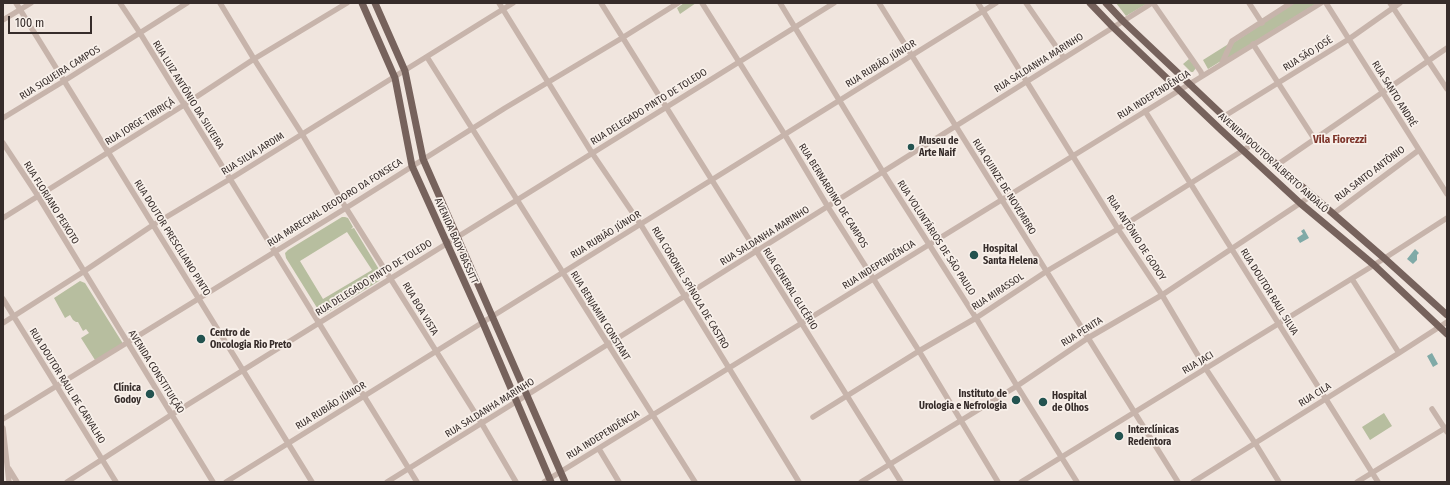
<!DOCTYPE html>
<meta charset="utf-8">
<style>
body{margin:0}
#map{position:relative;width:1450px;height:485px;overflow:hidden;background:#f0e5de;font-family:"Fira Sans Condensed",sans-serif}
canvas{display:block}
.frame{position:absolute;inset:0;border:4px solid #362c2a;pointer-events:none}
.scale{position:absolute;left:8px;top:16px;width:84px;height:18px;box-sizing:border-box;border:2px solid #362c2a;border-top:0;padding-left:5px;font-size:12px;line-height:14px;white-space:nowrap;color:#362c2a;-webkit-text-stroke:3px #f8f0ea;paint-order:stroke}
</style>
<div id="map">
<canvas width="1450" height="485"></canvas>
<div class="frame"></div>
<div class="scale">100 m</div>
</div>
<script>
const g = document.querySelector('canvas').getContext('2d');
g.lineJoin = 'round';
function paint(path, color) {
  g.fillStyle = color;
  g.fill(path, 'evenodd');
}
function toPath(rows) {
  const path = new Path2D();
  for (const r of rows) {
    path.moveTo(r[0], r[1]);
    for (let i = 2; i < r.length; i += 2) path.lineTo(r[i], r[i + 1]);
  }
  return path;
}
function strokePath(path, color, width, dash) {
  g.strokeStyle = color;
  g.lineWidth = width;
  g.lineCap = dash ? 'butt' : 'round';
  g.setLineDash(dash || []);
  g.stroke(path);
}
function drawText(font, color, halo, rows, align = 'center') {
  g.font = font + ' "Fira Sans Condensed",sans-serif';
  g.lineWidth = 3.5;
  g.setLineDash([]);
  g.textBaseline = 'middle';
  g.strokeStyle = halo;
  g.fillStyle = color;
  for (const [text, x, y, turn = 0] of rows) {
    g.save();
    g.translate(x, y);
    g.rotate((+turn || 0) * Math.PI / 180);
    g.textAlign = isNaN(turn) ? turn : align;
    if (halo) g.strokeText(text, 0, 0);
    g.fillText(text, 0, 0);
    g.restore();
  }
}
const green = toPath([
 [684,3,696,3,680,14,677,8],
 [1116,3,1148,3,1126,16],
 [1294,3,1317,3,1225,60,1233,43],
 [1230,43,1221,61,1208,69,1203,60],
 [1189,59,1196,68,1193,72,1191,72,1183,64],
 [342,217,345,217,348,218,353,227,351,229,354,228,380,271,381,277,379,281,325,314,320,313,319,311,286,258,285,253,288,250],
 [347,232,372,270,323,299,300,261],
 [80,281,85,283,122,342,122,344,95,360,81,338,89,333,86,329,83,331,78,322,76,322,73,320,70,315,65,318,54,298],
 [1384,413,1392,426,1370,440,1362,427]
]);
const water = toPath([
 [1304,229,1309,238,1300,243,1297,238,1303,234,1301,231],
 [1415,249,1419,253,1417,255,1417,260,1413,264,1407,259],
 [1432,353,1438,364,1433,367,1427,356]
]);
const minor = toPath([
 [16,3,312,482],
 [120,3,140,33,417,482],
 [220,3,254,59,302,134,346,208,482,424,516,482],
 [499,3,592,153,641,225,799,482],
 [601,3,901,482],
 [702,3,785,135,828,207,919,351,998,482],
 [780,3,883,172,976,318,1017,386,1077,482],
 [879,3,1178,482],
 [978,3,1118,229,1162,295,1206,369,1255,443,1279,482],
 [1026,3,1064,58],
 [1153,3,1201,72,1202,76],
 [1249,3,1262,23],
 [1326,3,1447,194],
 [1390,3,1447,89],
 [3,20,31,3],
 [1253,44,1315,140],
 [427,57,695,482],
 [1222,63,1232,41,1291,3],
 [1145,111,1378,482],
 [1223,117,1349,39,1400,3],
 [3,118,64,81,187,3],
 [3,143,38,196,213,482],
 [1277,165,1447,48],
 [1333,214,1419,150],
 [3,218,184,105,254,59,347,3],
 [1352,279,1399,353],
 [3,299,116,482],
 [3,323,83,272,153,225,230,179,513,3],
 [1432,409,1447,432],
 [813,417,919,351,976,318,1047,271,1118,229,1253,144],
 [3,419,346,208,505,108,622,38,678,3],
 [3,428,9,482],
 [599,449,619,482],
 [9,469,17,482],
 [67,482,171,415,834,3],
 [226,482,996,3],
 [387,482,527,395,1152,3],
 [544,482,1321,3],
 [861,482,1017,386,1088,338,1162,295,1311,196],
 [1021,482,1374,265,1447,218],
 [1193,482,1399,353,1447,322],
 [1357,482,1447,427]
]);
const major = toPath([
 [362,3,395,78,412,166,483,323,551,482],
 [375,3,405,71,423,159,565,482],
 [1090,3,1113,27,1221,130,1300,203,1374,265,1447,334],
 [1106,3,1123,21,1253,144,1384,258,1447,315]
]);
const markers = [
 [911,147,4,"#235350"],
 [974,255,5,"#235350"],
 [201,339,5,"#235350"],
 [150,394,5,"#235350"],
 [1016,400,5,"#235350"],
 [1043,402,5,"#235350"],
 [1119,436,5,"#235350"]
];
const streetNames = [
 ["RUA SÃO JOSÉ",1308,54,-32],
 ["RUA SALDANHA MARINHO",1039,63,-32],
 ["RUA RUBIÃO JÚNIOR",881,64,-32],
 ["RUA SIQUEIRA CAMPOS",60,73,-32],
 ["RUA SANTO ANDRÉ",1394,94,58],
 ["RUA LUIZ ANTÔNIO DA SILVEIRA",188,95,58],
 ["RUA INDEPENDÊNCIA",1154,95,-32],
 ["RUA DELEGADO PINTO DE TOLEDO",649,107,-32],
 ["RUA JORGE TIBIRIÇÁ",140,122,-32],
 ["RUA SILVA JARDIM",253,154,-32],
 ["AVENIDA DOUTOR ALBERTO ANDALÓ",1273,163,42],
 ["RUA SANTO ANTÔNIO",1370,174,-37],
 ["RUA QUINZE DE NOVEMBRO",1004,187,58],
 ["RUA BERNARDINO DE CAMPOS",833,196,58],
 ["RUA FLORIANO PEIXOTO",51,203,58],
 ["RUA MARECHAL DEODORO DA FONSECA",335,203,-32],
 ["RUA RUBIÃO JÚNIOR",606,235,-32],
 ["RUA SALDANHA MARINHO",765,236,-32],
 ["RUA DOUTOR PRESCILIANO PINTO",172,238,58],
 ["RUA VOLUNTÁRIOS DE SÃO PAULO",936,238,57],
 ["RUA ANTÔNIO DE GODOY",1136,238,57],
 ["AVENIDA BADY BASSITT",456,241,66],
 ["RUA INDEPENDÊNCIA",879,265,-32],
 ["RUA DELEGADO PINTO DE TOLEDO",374,278,-32],
 ["RUA CORONEL SPÍNOLA DE CASTRO",690,288,59],
 ["RUA GENERAL GLICÉRIO",790,289,58],
 ["RUA MIRASSOL",998,292,-33],
 ["RUA DOUTOR RAUL SILVA",1269,292,58],
 ["RUA BOA VISTA",420,309,59],
 ["RUA BENJAMIN CONSTANT",600,316,58],
 ["RUA PENITA",1082,332,-32],
 ["RUA JACI",1198,363,-31],
 ["AVENIDA CONSTITUIÇÃO",156,372,58],
 ["RUA DOUTOR RAUL DE CARVALHO",67,386,58],
 ["RUA CILA",1315,395,-32],
 ["RUA RUBIÃO JÚNIOR",331,406,-32],
 ["RUA SALDANHA MARINHO",490,408,-32],
 ["RUA INDEPENDÊNCIA",603,435,-32]
];
const poiNames = [
 ["Museu de",919,141],
 ["Arte Naif",919,153],
 ["Hospital",983,249],
 ["Santa Helena",983,261],
 ["Centro de",210,333],
 ["Oncologia Rio Preto",210,345],
 ["Clínica",141,388,"right"],
 ["Godoy",141,400,"right"],
 ["Instituto de",1007,394,"right"],
 ["Urologia e Nefrologia",1007,406,"right"],
 ["Hospital",1052,396],
 ["de Olhos",1052,408],
 ["Interclínicas",1128,430],
 ["Redentora",1128,442]
];
const neighbourhoodNames = [
 ["Vila Fiorezzi",1340,140]
];
paint(green, '#b7be9f');
paint(water, '#80aaa7');
strokePath(minor, '#c7b4ab', 5.5);
strokePath(major, '#76625c', 7);
for (const [x, y, r, color] of markers) {
  const dot = new Path2D();
  dot.arc(x, y, r, 0, 2 * Math.PI);
  g.fillStyle = color;
  g.fill(dot);
  strokePath(dot, '#f8f0ea', 1.5);
}
drawText('10px', '#362c2a', '#f8f0ea', streetNames);
drawText('bold 10px', '#362c2a', '#f8f0ea', poiNames, 'left');
drawText('bold 11px', '#7d342a', '#f8f0ea', neighbourhoodNames);
</script>
